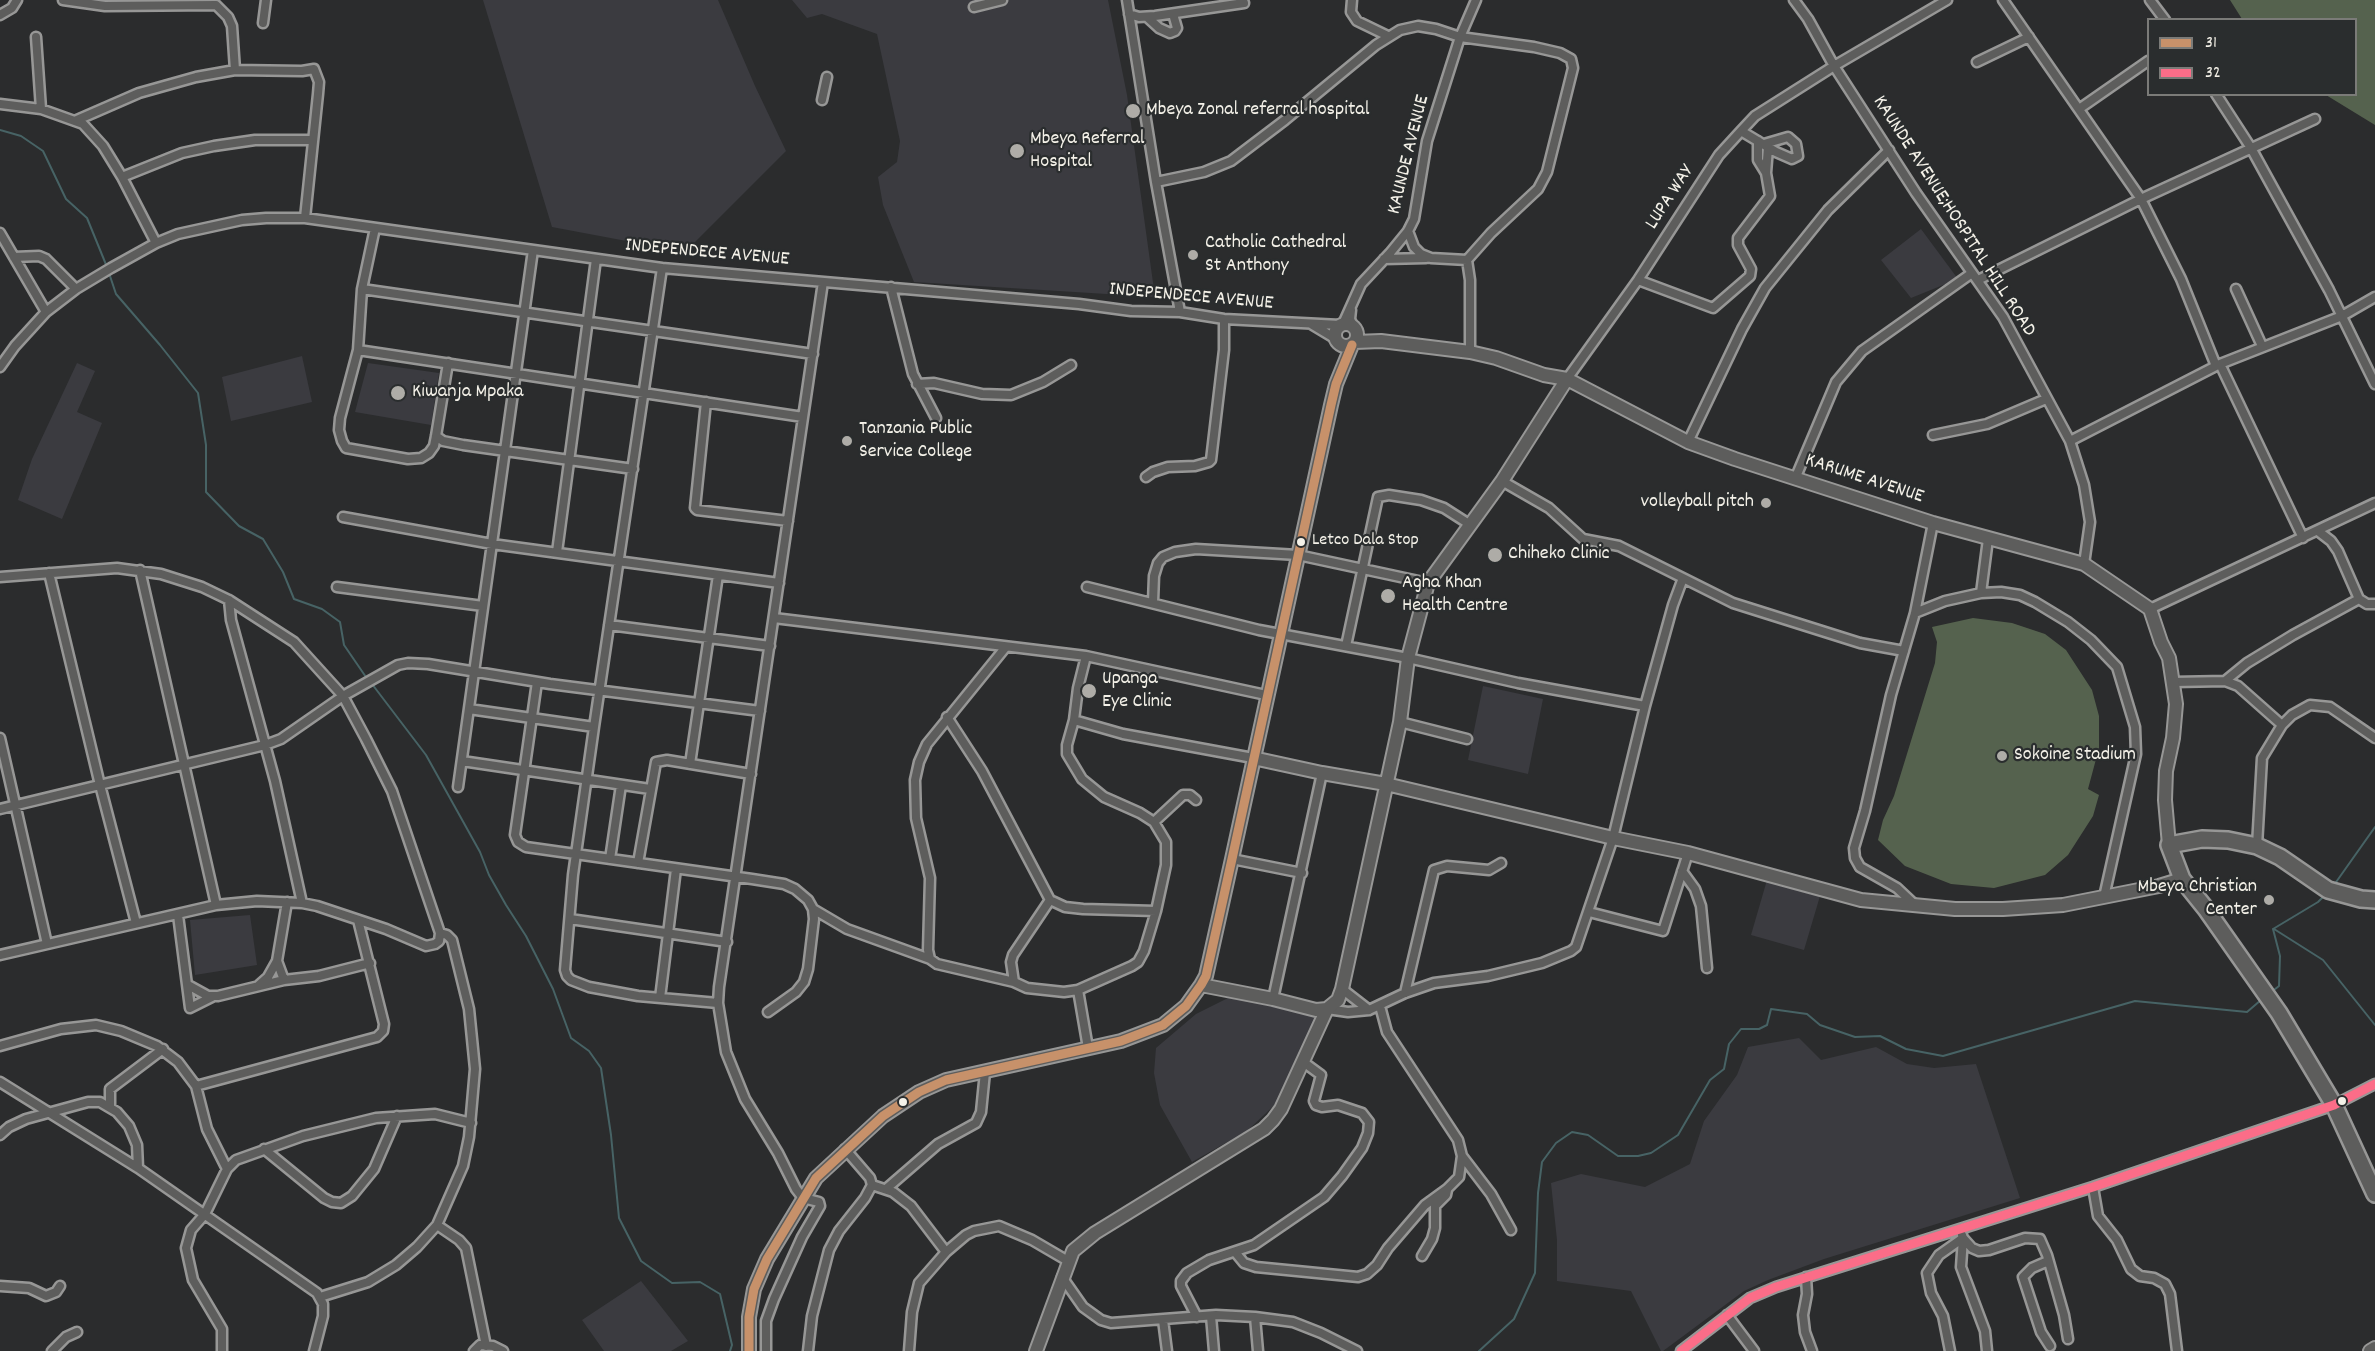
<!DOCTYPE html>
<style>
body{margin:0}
#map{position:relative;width:2375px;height:1351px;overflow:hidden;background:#2b2c2d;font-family:Dekko,sans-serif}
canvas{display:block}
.legend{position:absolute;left:2147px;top:18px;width:210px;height:78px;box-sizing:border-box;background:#2a2d2e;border:2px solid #7b7b78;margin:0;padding:8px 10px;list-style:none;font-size:18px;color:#f4f1e8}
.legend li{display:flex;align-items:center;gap:12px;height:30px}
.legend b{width:30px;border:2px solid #7b7b78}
</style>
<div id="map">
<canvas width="2375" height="1351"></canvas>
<ul class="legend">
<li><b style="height:8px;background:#c7916a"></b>31</li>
<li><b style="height:8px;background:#fb6d88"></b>32</li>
</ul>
</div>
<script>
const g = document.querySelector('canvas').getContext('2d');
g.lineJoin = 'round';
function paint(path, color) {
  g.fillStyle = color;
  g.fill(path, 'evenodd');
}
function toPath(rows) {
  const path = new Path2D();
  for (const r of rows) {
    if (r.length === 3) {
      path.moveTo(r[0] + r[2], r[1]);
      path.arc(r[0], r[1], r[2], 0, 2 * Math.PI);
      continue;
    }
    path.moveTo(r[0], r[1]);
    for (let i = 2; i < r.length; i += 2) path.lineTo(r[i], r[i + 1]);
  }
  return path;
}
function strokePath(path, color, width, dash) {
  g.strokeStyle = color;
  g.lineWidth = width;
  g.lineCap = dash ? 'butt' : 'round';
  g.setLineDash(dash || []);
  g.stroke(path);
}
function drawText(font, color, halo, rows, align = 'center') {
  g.font = font + ' Dekko,sans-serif';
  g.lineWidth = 4.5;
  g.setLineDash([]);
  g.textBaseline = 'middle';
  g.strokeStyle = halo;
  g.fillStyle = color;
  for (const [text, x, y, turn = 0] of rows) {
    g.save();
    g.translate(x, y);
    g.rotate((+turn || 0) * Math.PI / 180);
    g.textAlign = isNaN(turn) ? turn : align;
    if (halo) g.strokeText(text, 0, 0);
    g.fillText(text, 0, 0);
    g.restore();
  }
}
const built = toPath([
 [483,0,718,0,755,86,786,151,685,252,552,227],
 [792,0,1108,0,1127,95,1155,297,914,282,883,205,878,177,897,162,900,141,877,34,822,14,807,18],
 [1921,229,1958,279,1911,298,1881,260],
 [302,356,312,402,231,421,222,377],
 [77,363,95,371,77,412,102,423,62,519,18,500,32,459],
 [368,363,439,373,431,425,355,412],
 [1483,686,1543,699,1528,774,1468,760],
 [1767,880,1820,896,1804,950,1751,935],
 [250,915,257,965,195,975,190,920],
 [1242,991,1275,993,1318,1019,1283,1097,1247,1131,1192,1162,1160,1105,1154,1073,1156,1048,1196,1014],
 [1799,1038,1821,1060,1876,1047,1907,1064,1934,1068,1976,1064,2020,1198,1824,1259,1768,1280,1744,1291,1663,1351,1661,1351,1631,1291,1557,1281,1557,1240,1551,1183,1581,1174,1645,1187,1690,1164,1704,1121,1737,1075,1748,1047],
 [641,1281,688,1341,671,1351,604,1351,582,1320]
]);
const green = toPath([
 [2230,0,2375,0,2375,125,2326,95,2356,94,2356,20,2242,19],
 [1973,618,2012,623,2045,634,2066,650,2092,690,2099,716,2099,748,2088,789,2099,795,2093,816,2068,855,2045,875,1994,888,1951,884,1905,866,1878,840,1883,820,1894,796,1935,663,1937,642,1932,627]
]);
const stream = toPath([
 [0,130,21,136,43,151,66,199,87,218,107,267],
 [109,273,116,294,160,345,198,393,206,445,206,492,239,526,263,539,283,572,294,599,322,609,340,622,344,645,368,680],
 [372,684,426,755,480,852,489,875,506,905,526,936,553,989,571,1038,589,1051,601,1068,611,1135,619,1218,641,1261,672,1283,700,1282,720,1294,732,1345,730,1351],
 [2334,885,2375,827],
 [2273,929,2318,902,2326,894],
 [2274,929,2323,960,2375,1025],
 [2270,993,2279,986,2280,956,2273,929],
 [1479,1351,1514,1319,1535,1273,1538,1193,1542,1162,1556,1143,1572,1132,1588,1135,1618,1156,1638,1156,1651,1153,1678,1135,1710,1080,1724,1069,1729,1044,1741,1029,1759,1029,1767,1025,1771,1009,1807,1014,1820,1025,1855,1037,1880,1036,1906,1049,1943,1056,2135,1001,2247,1012,2261,1000]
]);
const street = toPath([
 [63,0,105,6,216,5,228,17,232,26,235,70],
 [1127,0,1156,182,1180,312],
 [1352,0,1351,12,1357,21,1388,36],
 [1794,0,1808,19,1834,66,1916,193,2003,317,2070,441,2084,485,2090,522,2084,564],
 [2003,0,2141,199,2181,279,2216,366],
 [2150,0,2165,20],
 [974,7,1002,0],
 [1129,14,1139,17,1155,16,1244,3],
 [0,15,12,8,17,0],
 [1147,17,1159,28,1170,33,1175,31,1177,28,1173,14],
 [263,23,266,0],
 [36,37,41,109],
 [1977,62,2029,37],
 [2216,94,2251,148,2329,290,2375,384],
 [822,100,827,77],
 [0,104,41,109,83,124,103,146,122,177,156,243],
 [2079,109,2148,61],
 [77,120,139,93,196,77,235,70,302,71,314,69,319,82,318,94,305,218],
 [1741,131,1776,152,1792,159,1798,156,1796,144,1788,137,1764,144],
 [1758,141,1758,160,1766,173],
 [122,177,182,153,214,146,255,140,312,140],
 [1156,182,1204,172,1231,161,1285,120,1376,45,1400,30,1418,26,1436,29,1460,37,1534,47,1560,53,1571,59,1573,68,1547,172,1538,189,1491,233,1467,260,1431,258,1421,254,1414,247,1408,231],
 [375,228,362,289,358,350,340,418,339,430,342,441,346,448,408,459,421,458,429,453,434,446,436,436,448,363],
 [0,233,46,312],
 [14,257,39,256,46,259,76,289],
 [1384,259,1426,258],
 [1467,260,1470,280,1470,352],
 [662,268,594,727,573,875,565,970,567,976,571,980,589,987,638,996,718,1003],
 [1638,280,1713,308,1750,276,1751,269,1738,245,1738,238,1770,196,1766,173,1768,148],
 [1978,280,2141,199,2315,119],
 [891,287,913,374,936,418],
 [362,289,813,354],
 [2236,289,2262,346],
 [1351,310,1350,319,1353,326],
 [1311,324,1336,339],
 [1343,324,1361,284,1390,253,1408,231,1414,219,1427,141,1460,37,1476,0],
 [358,350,803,417],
 [2220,364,2303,538],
 [0,367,15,346,46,312,76,289,111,268,156,243,178,234,242,220,266,218,305,218,662,268,1079,304,1131,311,1180,312,1224,319,1340,325],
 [1567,379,1638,280,1719,155,1741,131,1755,116,1834,66,1947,0],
 [917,384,934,383,982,394,1011,395,1043,382,1071,365],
 [706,402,695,508,697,510,788,521],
 [1933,435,1987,424,2046,399],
 [436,436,443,441,463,445,633,469],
 [2070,441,2220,364,2342,316,2375,297],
 [1688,442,1742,329,1765,288,1828,210,1889,150],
 [1146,477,1153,472,1168,467,1195,466,1209,462,1211,460,1224,350,1224,319],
 [1795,479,1836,382,1862,351,1972,273],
 [1502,481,1549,508,1583,539,1619,546,1733,603,1860,643,1904,651],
 [343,517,492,544,779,583],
 [2318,531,2331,541,2338,551,2359,599,2367,604,2375,604],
 [557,552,596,259],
 [140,570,216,905],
 [49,573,100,785,136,923],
 [0,577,117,568,161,574,202,587,229,600,294,642,343,696,366,739,392,791,440,933,439,941,435,944,426,946,386,929,317,906,302,903,257,901,216,905,0,955],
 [337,587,483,606],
 [1087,587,1259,630,1408,658,1518,683,1645,706],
 [1981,593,2001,592,2020,595,2035,602,2068,622,2091,640,2117,667,2135,727,2136,754,2104,897],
 [229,600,231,620,275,781,302,903],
 [1153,602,1154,576,1158,563,1163,557,1175,552,1196,549,1298,555,1428,583],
 [2150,609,2375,503],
 [1915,613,1945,601,1981,593,1988,539],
 [774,618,1086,656,1266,695],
 [609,625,770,646],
 [1346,646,1378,497,1389,495,1421,500,1444,508,1469,524],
 [1005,648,927,744,919,762,915,780,916,818,930,878,928,950,930,959,937,964,1014,982,1027,988,1064,992,1078,990,1132,966,1138,962,1144,951,1156,911,1166,865,1166,842,1154,822,1140,813,1104,797,1082,779,1067,754,1067,745,1074,720],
 [1086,656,1078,688,1074,720,1123,734,1253,758],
 [2225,681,2247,663,2293,635,2359,599],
 [537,682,515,835,518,842,526,847,752,879,784,884,795,889,808,900,813,909,814,919,808,969,804,982,796,992,768,1012],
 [2174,682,2225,681,2238,686,2282,725],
 [469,709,594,727],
 [947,717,982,771,1050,900,1065,907,1083,909,1156,911],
 [1400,722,1467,739],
 [0,738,47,944],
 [462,761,650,789],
 [690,764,718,575],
 [458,787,533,250],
 [0,809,265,745,281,739,343,696,398,665,408,663,428,664,550,684,760,711],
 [1154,822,1183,795,1190,795,1196,800],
 [2257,846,2262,758,2282,725,2292,715,2310,705,2330,707,2375,738],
 [610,859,621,785],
 [1232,859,1302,873],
 [638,863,656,762,667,760,751,774],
 [1682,871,1695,889,1701,906,1707,968],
 [1915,905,1897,888,1860,867,1855,858,1854,848,1865,811,1891,695,1915,613,1933,523],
 [813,909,847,929,930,959],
 [1589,912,1663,931,1688,853],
 [178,915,190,1008,212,997],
 [570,919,727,942],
 [277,961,284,980],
 [1014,982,1011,962,1013,955,1050,900],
 [188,985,208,996,218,996,284,980,319,976,370,963],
 [259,985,268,977,277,961,287,902],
 [1342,989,1369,1010],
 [1078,990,1088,1048],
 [1405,993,1434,870,1447,866,1489,870,1501,863],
 [660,998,676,869],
 [1273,999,1322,773],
 [1327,1009,1348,1012,1369,1010,1405,993,1434,983,1488,976,1542,963,1571,951,1576,947,1613,838,1645,706,1673,605,1683,578],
 [0,1046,61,1029,96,1025,121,1031,157,1046,178,1062,196,1086,207,1129,227,1169],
 [0,1082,138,1168,317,1293,323,1304,323,1316,314,1351],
 [196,1086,377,1037,383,1031,384,1024,358,920],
 [110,1107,110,1089,163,1049],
 [0,1135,9,1127,26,1119,88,1102,100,1102,117,1112,129,1126,137,1145,138,1168],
 [264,1149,324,1198,332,1202,341,1203,352,1196,374,1169,397,1116],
 [1462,1156,1491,1194,1511,1230],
 [872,1185,893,1192,911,1206,946,1252],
 [2093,1187,2098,1216,2117,1240,2131,1269,2140,1276,2154,1278,2165,1284,2170,1294,2177,1351],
 [886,1189,938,1144,976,1123,981,1112,985,1072],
 [437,1225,459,1240,466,1248,486,1346],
 [1963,1238,1972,1248,1979,1251,1989,1250,2025,1238,2040,1239,2047,1255,2064,1315,2068,1339],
 [1963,1238,1961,1267,1985,1331,1987,1351],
 [1235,1252,1244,1263,1256,1267,1358,1277,1367,1274,1377,1265,1388,1248,1425,1205,1447,1189,1459,1177,1462,1156,1458,1140,1387,1032,1380,1006],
 [1422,1256,1432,1239,1435,1228,1435,1206,1446,1195,1447,1190],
 [2048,1261,2032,1268,2023,1277,2041,1332,2050,1346],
 [1062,1277,1083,1307,1101,1320,1111,1323,1216,1315,1255,1317,1293,1322,1321,1333,1357,1351],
 [1806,1277,1807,1294,1803,1315,1805,1332,1812,1351],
 [0,1286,29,1288,46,1296,56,1292,60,1286],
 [320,1297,368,1282,396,1265,417,1247,437,1225,463,1166,469,1137,475,1069,469,1009,452,940,447,935,440,933],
 [1727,1315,1754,1351],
 [1211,1316,1214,1351],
 [1197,1317,1181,1286,1181,1281,1187,1273,1209,1260,1254,1245,1324,1197,1342,1176,1362,1148,1368,1133,1369,1122,1362,1113,1338,1105,1322,1107,1316,1105,1314,1101,1321,1075,1302,1061],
 [1255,1317,1258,1351],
 [1163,1320,1167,1351],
 [52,1351,66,1337,77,1332],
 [222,1351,222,1329,193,1280,186,1248,191,1230,205,1214,227,1169,236,1160,303,1136,376,1118,435,1114,471,1123],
 [474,1351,480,1345,493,1346,503,1351],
 [766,1351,766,1321,774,1299,802,1237,820,1206,819,1202,803,1198,796,1189,778,1153,745,1099,726,1052,718,1003,719,987,823,282],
 [808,1351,812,1316,829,1250,839,1231,865,1198,872,1185,870,1178,845,1149],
 [909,1351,912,1312,919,1283,946,1252,966,1235,974,1231,999,1226,1032,1240,1068,1261],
 [1681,1351,1750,1298,1776,1287,2093,1187,2334,1105,2375,1084],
 [1950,1351,1943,1316,1931,1293,1927,1273,1939,1255,1963,1238,1962,1235]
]);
const secondary = toPath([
 [1346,335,11],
 [1355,342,1381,341,1470,352,1496,358,1544,375,1567,379,1688,442,1735,459,1933,523,2084,564,2150,609,2161,642,2169,658,2176,704,2173,738,2166,771,2165,800,2169,845],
 [1253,758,1322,773,1386,784,1613,838,1688,853,1861,900,1955,909,2003,909,2063,905,2159,886,2182,879],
 [1201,985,1273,999,1316,1010,1327,1009,1338,1000,1342,989,1400,722,1408,658,1428,583,1502,481,1567,379],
 [749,1351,749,1317,754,1289,767,1259,816,1178,883,1116,919,1092,946,1080,1121,1041,1163,1025,1186,1006,1201,985,1206,976,1232,859,1331,405,1336,384,1352,345],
 [1036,1351,1073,1251,1095,1233,1264,1129,1273,1120,1281,1109,1327,1009],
 [2370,1351,2375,1348]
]);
const highway = toPath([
 [2375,900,2361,899,2328,890,2280,857,2257,846,2228,840,2202,839,2169,845,2182,879,2206,909,2279,1013,2334,1105,2375,1194]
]);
const bus1 = toPath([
 [749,1351,749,1317,754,1289,767,1259,816,1178,883,1116,919,1092,946,1080,1121,1041,1163,1025,1186,1006,1201,985,1206,976,1232,859,1331,405,1336,384,1352,345]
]);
const bus2 = toPath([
 [1681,1351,1750,1298,1776,1287,2093,1187,2334,1105,2375,1084]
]);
const markers = [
 [1133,111,8,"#aeaca7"],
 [1017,151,8,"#aeaca7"],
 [1193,255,6,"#aeaca7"],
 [398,393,8,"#aeaca7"],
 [847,441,6,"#aeaca7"],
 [1766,503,6,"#aeaca7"],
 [1301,542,5,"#f4f1e8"],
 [1495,555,8,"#aeaca7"],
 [1388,596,8,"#aeaca7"],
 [1089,691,8,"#aeaca7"],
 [2002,756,6,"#aeaca7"],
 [2269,900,6,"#aeaca7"],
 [2342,1101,5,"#f4f1e8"],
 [903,1102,5,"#f4f1e8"]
];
const busNames = [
 ["Letco Dala Stop",1312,542]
];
const poiNames = [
 ["Mbeya Zonal referral hospital",1146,111],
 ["Mbeya Referral",1030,140],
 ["Hospital",1030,163],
 ["Catholic Cathedral",1205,244],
 ["St Anthony",1205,267],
 ["Kiwanja Mpaka",412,393],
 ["Tanzania Public",859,430],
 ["Service College",859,453],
 ["volleyball pitch",1754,503,"right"],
 ["Chiheko Clinic",1508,555],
 ["Agha Khan",1402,584],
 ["Health Centre",1402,607],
 ["Upanga",1102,680],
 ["Eye Clinic",1102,703],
 ["Sokoine Stadium",2014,756],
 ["Mbeya Christian",2257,888,"right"],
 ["Center",2257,911,"right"]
];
const streetNames = [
 ["KAUNDE AVENUE",1410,155,-76],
 ["LUPA WAY",1671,198,-57],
 ["KAUNDE AVENUE;HOSPITAL HILL ROAD",1953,217,57],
 ["INDEPENDECE AVENUE",707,254,5],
 ["INDEPENDECE AVENUE",1191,298,5],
 ["KARUME AVENUE",1864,480,18]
];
paint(built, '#3b3b40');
paint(green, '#55624e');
strokePath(stream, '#476365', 2);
strokePath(street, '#979796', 13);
strokePath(secondary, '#979796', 16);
strokePath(highway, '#979796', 20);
strokePath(street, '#5d5d5c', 8);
strokePath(secondary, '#5d5d5c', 12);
strokePath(highway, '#5d5d5c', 15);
strokePath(bus1, '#c7916a', 9);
strokePath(bus2, '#fb6d88', 9);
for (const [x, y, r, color] of markers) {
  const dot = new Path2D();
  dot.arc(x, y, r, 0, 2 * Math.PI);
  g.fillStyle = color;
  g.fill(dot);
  strokePath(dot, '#2a2d2e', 2);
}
drawText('18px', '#f4f1e8', '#2a2d2e', busNames, 'left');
drawText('20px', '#f4f1e8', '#2a2d2e', poiNames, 'left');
drawText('20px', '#f4f1e8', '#2a2d2e', streetNames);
</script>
